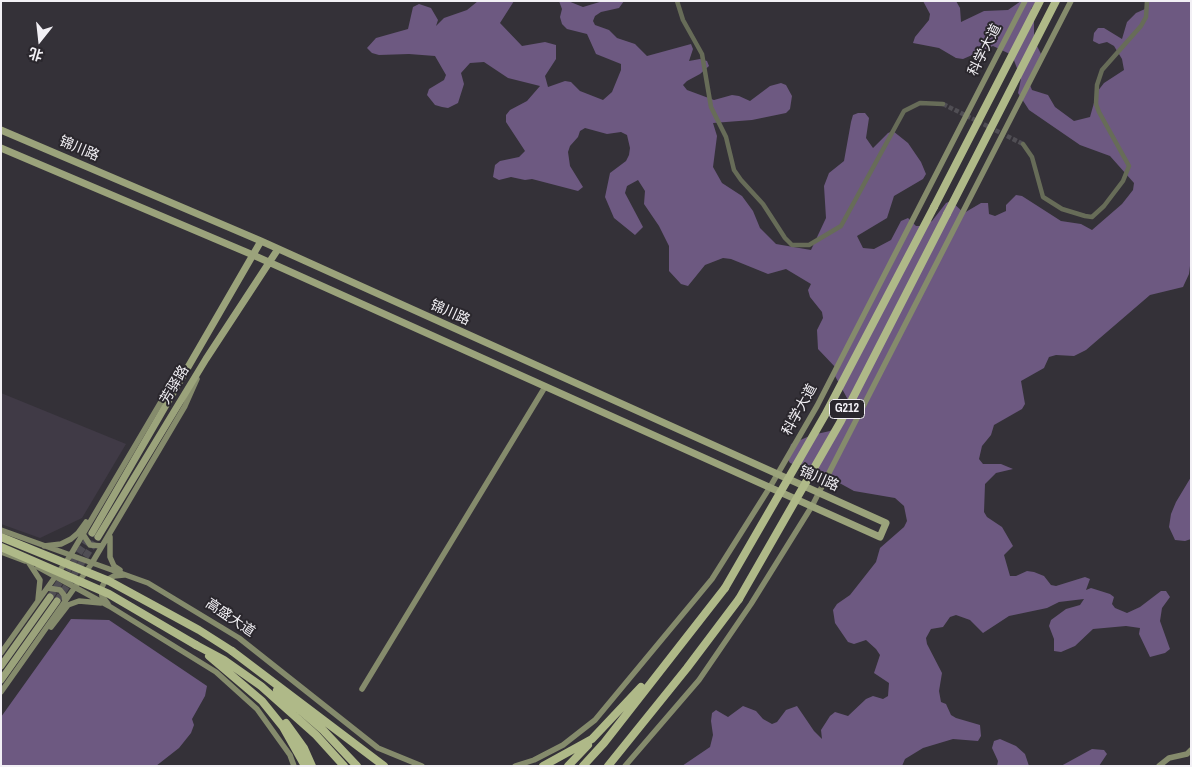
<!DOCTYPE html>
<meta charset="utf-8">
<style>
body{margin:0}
#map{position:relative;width:1192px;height:767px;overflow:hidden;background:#343138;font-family:"Archivo Narrow","Noto Sans SC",sans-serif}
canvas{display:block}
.frame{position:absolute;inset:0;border:2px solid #f2f0f5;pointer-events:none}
.north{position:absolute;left:15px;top:15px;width:50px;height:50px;-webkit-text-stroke:4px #2a272d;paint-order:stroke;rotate:196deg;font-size:14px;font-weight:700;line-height:20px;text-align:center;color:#f2f0f5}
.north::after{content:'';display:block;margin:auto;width:18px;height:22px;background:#f2f0f5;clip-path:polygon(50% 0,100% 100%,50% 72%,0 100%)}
</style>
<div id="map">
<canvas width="1192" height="767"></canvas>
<div class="frame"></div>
<div class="north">北</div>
</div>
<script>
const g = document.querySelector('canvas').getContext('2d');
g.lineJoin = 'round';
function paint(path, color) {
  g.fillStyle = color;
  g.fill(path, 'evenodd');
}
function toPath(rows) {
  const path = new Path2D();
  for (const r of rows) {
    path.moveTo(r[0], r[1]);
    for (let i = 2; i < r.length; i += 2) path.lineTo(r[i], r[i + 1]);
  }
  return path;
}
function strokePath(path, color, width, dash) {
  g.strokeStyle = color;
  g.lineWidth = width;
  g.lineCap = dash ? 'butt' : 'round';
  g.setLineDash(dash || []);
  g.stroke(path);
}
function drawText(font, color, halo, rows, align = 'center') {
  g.font = font + ' "Archivo Narrow","Noto Sans SC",sans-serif';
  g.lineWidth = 4;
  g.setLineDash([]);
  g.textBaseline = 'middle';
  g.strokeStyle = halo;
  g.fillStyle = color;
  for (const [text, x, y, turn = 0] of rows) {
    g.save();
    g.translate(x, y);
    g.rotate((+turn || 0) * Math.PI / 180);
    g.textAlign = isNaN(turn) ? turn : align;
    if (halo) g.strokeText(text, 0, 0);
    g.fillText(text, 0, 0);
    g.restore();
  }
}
const built = toPath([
 [1,393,126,444,82,518,40,538,1,524]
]);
const forest = toPath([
 [478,1,514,1,500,23,522,46,545,42,556,45,556,59,545,76,548,87,565,81,571,82,580,91,603,100,612,92,621,70,621,64,596,54,587,34,567,29,562,24,560,17,562,9,559,1,568,1,583,7,603,1,624,1,619,8,601,12,595,16,593,21,595,25,609,30,617,38,635,44,647,56,691,44,693,49,689,61,700,59,707,61,709,66,700,74,687,81,683,85,687,90,714,100,732,95,739,96,750,101,770,86,781,83,786,85,792,96,790,109,786,113,752,120,713,123,717,136,713,167,722,183,742,196,753,211,760,228,776,244,811,250,826,218,824,186,829,173,844,161,851,122,853,115,858,113,865,113,869,118,866,138,873,148,888,133,893,131,908,143,921,162,926,174,923,179,894,196,887,218,857,236,863,248,874,249,891,240,901,221,908,218,916,226,922,226,932,221,946,203,951,201,964,213,981,203,988,203,989,214,995,216,1006,211,1006,205,1016,195,1022,196,1061,221,1081,224,1092,230,1122,204,1133,190,1134,183,1110,156,1080,145,1029,110,1018,93,1021,79,1012,55,993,46,963,59,956,58,939,48,913,43,915,37,929,20,930,14,923,1,956,1,960,8,961,22,984,11,1008,10,1021,1,1036,1,1031,9,1034,13,1034,40,1042,56,1030,85,1032,90,1048,95,1055,107,1074,121,1090,117,1097,92,1104,83,1124,70,1122,59,1114,46,1107,42,1099,44,1093,41,1094,33,1098,28,1104,28,1122,39,1127,22,1136,13,1145,9,1145,1,1191,1,1191,258,1189,274,1183,287,1150,295,1086,350,1074,356,1056,355,1049,357,1044,368,1021,381,1025,404,1022,409,994,425,991,435,982,446,979,459,983,464,1001,464,1013,469,996,473,985,484,984,512,987,517,1002,527,1013,546,1004,555,1010,576,1016,576,1027,571,1034,572,1044,576,1051,585,1056,586,1085,577,1090,579,1086,590,1091,588,1110,594,1114,597,1112,604,1115,608,1127,613,1140,607,1161,591,1166,591,1170,597,1162,608,1160,621,1170,649,1165,653,1150,657,1139,634,1140,628,1126,626,1093,629,1075,646,1061,652,1054,651,1054,639,1049,626,1051,620,1066,609,1080,605,1084,599,1059,602,1047,608,1009,616,983,633,970,620,956,615,950,617,943,627,931,629,926,638,927,644,942,673,939,691,941,702,946,704,951,715,956,718,980,725,981,736,978,741,953,739,923,748,905,759,902,766,682,766,710,747,713,735,711,721,712,713,716,710,728,717,743,706,756,711,763,719,772,724,777,722,786,710,797,706,814,731,822,739,821,730,830,716,835,712,848,716,866,699,873,696,883,699,888,696,889,683,874,673,880,655,876,649,866,640,854,644,848,642,835,623,833,610,837,604,850,595,876,562,880,548,904,527,907,521,904,506,895,498,854,491,823,474,790,463,787,458,791,444,812,435,830,431,835,427,848,405,847,398,835,376,836,368,818,349,817,330,823,318,822,312,810,297,808,290,811,284,786,269,768,274,731,259,723,258,705,265,688,286,681,284,669,271,669,246,659,226,644,204,645,191,638,180,627,186,625,193,643,227,635,235,614,218,605,197,610,173,626,161,629,155,630,148,627,135,621,132,607,134,585,128,580,131,578,137,570,146,568,152,570,166,583,187,578,191,532,179,525,180,511,177,499,180,493,177,495,165,500,161,519,157,525,151,506,122,506,115,510,110,527,101,540,86,508,78,484,62,470,63,461,73,464,84,458,103,448,108,442,107,435,105,427,95,429,89,444,80,446,75,435,56,409,54,379,55,372,53,367,48,376,38,408,29,413,7,419,4,431,8,438,20,436,26,444,18,467,10],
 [1191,477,1191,539,1185,541,1175,540,1169,527,1171,514,1176,502],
 [71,619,109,620,207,686,205,696,192,719,194,725,191,733,179,748,156,766,1,766,1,717],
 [1000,739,1016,746,1025,754,1029,766,997,766,998,761,992,748,994,741],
 [1092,749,1104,750,1107,754,1099,766,1061,766]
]);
const streetTunnel = toPath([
 [943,104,1023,144]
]);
const primaryTunnel = toPath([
 [50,597,92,533],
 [57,601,98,537]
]);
const street = toPath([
 [677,1,683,20,702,54,711,107,726,137,734,170,741,180,763,204,785,238,792,245,809,245,841,226,904,111,920,103,943,104],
 [1023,144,1032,157,1043,197,1062,209,1085,216,1092,217,1104,206,1123,181,1129,166,1099,112,1096,104,1097,85,1102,70,1141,26,1146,17,1147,1]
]);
const secondary = toPath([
 [1,530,148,583,239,638,378,748,422,766],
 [83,534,90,545,102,546],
 [110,537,110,557,114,566,120,570],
 [44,546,61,544,71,539,78,533,86,522],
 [1,552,25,561],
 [29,563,40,580,38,600],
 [38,567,109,606,216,672,257,709,290,755,294,766],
 [48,588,60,590,64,595,65,601],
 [108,604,102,596,101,589,105,581,114,576,124,575],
 [51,627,68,605,79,601,101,603],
 [1,653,70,556,165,395,182,372],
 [362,689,545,387],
 [1,692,92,563,185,406,197,379],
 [515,766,534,760,563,745,595,720,712,579,770,487,817,406,1025,1],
 [625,766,699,680,751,604,812,506,1071,1],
 [1159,766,1169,758,1187,754,1191,750]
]);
const primary = toPath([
 [1,130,261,241,886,523,880,537,253,255,1,148],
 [92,533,261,241],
 [98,537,206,359,278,249],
 [1,666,50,597],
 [1,680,57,601]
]);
const highway = toPath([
 [934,207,1040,1],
 [947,214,1056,1],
 [196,645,224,660,261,686,316,735,344,766],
 [232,651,384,766],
 [209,656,262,701,283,727,305,766],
 [277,690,323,730,357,766],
 [286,723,304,748,312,766],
 [543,766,592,739,641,687],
 [568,766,588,745],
 [583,766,604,743,725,588],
 [608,766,687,668,739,599]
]);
const highwayBridge = toPath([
 [1,537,109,581,199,630,232,651],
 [1,547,109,594,196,645],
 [725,588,825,415,934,207],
 [739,599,841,421,947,214]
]);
const shields = [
 [847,409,35]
];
const shieldNames = [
 ["G212",847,409]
];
const streetNames = [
 ["科学大道",985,50,-63],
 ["锦川路",79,149,23],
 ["锦川路",450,313,24],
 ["芳驿路",175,385,-59],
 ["科学大道",800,410,-61],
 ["锦川路",819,479,24],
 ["高盛大道",230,618,34]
];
paint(built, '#403a46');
paint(forest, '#6d5981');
strokePath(streetTunnel, '#504e54', 4.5, [4.5, 2]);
strokePath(primaryTunnel, '#504e54', 7, [7, 3.5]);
strokePath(street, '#676c58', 4.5);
strokePath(secondary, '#858b6c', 5.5);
strokePath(primary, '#9ba37b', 7);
strokePath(highway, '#afb988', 8);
strokePath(highwayBridge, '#afb988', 8);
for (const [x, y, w] of shields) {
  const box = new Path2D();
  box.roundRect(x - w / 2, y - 9.5, w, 19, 4);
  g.fillStyle = '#2a272d';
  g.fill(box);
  strokePath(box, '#f2f0f5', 1);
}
drawText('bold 12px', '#f2f0f5', null, shieldNames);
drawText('14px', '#f2f0f5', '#2a272d', streetNames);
</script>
